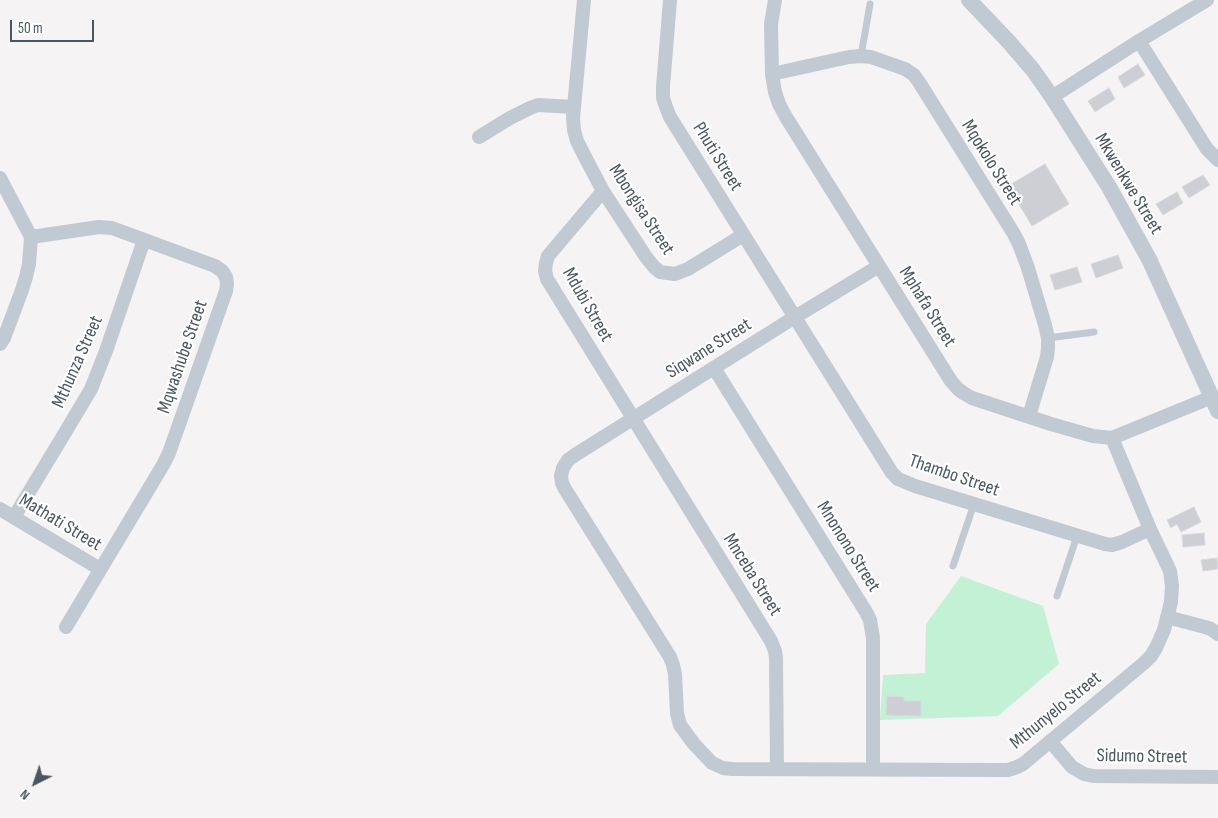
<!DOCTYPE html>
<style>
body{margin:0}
#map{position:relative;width:1218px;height:818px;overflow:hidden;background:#f5f3f3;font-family:"Sofia Sans Condensed",sans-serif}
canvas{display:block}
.north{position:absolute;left:10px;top:758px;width:50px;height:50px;-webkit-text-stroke:4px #fff;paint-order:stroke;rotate:221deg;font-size:14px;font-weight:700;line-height:20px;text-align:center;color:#4a5661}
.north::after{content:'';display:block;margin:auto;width:18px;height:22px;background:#4a5661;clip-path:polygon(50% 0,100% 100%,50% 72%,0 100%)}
.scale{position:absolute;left:10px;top:20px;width:84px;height:22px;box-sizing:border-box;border:2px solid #4a5661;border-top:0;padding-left:6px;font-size:15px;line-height:18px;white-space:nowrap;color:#4a5661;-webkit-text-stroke:4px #fff;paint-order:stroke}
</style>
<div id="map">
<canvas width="1218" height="818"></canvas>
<div class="north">N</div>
<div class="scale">50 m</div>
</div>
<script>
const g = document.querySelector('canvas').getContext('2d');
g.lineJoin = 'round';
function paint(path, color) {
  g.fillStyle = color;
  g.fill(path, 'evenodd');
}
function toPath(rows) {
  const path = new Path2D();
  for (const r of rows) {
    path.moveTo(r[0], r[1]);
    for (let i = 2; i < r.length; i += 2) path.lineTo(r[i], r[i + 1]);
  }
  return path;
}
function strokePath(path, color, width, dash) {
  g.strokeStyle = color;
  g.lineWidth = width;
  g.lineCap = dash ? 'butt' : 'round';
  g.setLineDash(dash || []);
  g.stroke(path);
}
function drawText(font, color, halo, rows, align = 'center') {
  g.font = font + ' "Sofia Sans Condensed",sans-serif';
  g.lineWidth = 4.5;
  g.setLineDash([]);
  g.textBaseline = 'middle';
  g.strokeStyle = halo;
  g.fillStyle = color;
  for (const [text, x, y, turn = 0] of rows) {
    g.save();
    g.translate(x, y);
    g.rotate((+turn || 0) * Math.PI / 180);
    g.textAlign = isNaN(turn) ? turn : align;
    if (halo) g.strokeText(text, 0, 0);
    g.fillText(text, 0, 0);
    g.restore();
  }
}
const green = toPath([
 [961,576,1043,606,1059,664,998,716,880,720,883,675,925,673,926,624]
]);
const building = toPath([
 [1138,64,1145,75,1124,88,1118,77,1138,64],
 [1109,88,1115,99,1095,112,1088,101,1109,88],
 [1045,164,1069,204,1032,226,1008,186,1045,164],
 [1203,175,1210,185,1189,198,1182,187,1203,175],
 [1177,192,1183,203,1163,215,1156,204,1177,192],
 [1118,255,1123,268,1096,278,1091,264,1118,255],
 [1077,267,1082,282,1055,290,1050,275,1077,267],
 [1194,507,1201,522,1181,532,1177,524,1171,528,1167,520,1194,507],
 [1204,533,1205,545,1183,547,1182,535,1204,533],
 [1217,558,1218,569,1203,571,1201,560,1217,558],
 [887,696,904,697,904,701,921,701,921,716,886,715,887,696]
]);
const service = toPath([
 [861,56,870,4],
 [1048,338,1094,332],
 [953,566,974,504],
 [1057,596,1077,536]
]);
const minor = toPath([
 [584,0,573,118,574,130,577,141,584,155,603,191,646,257,654,267,660,272,675,274,688,269,743,235],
 [670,0,663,87,663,98,666,107,670,117,892,473,898,479,915,486,1105,544,1112,545,1122,542,1150,529],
 [775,0,771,24,772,74,775,92,779,104,786,117,879,266,951,381,958,389,965,394,972,398,1051,424,1093,436,1112,438,1212,397],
 [1139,41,1207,149,1218,160],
 [772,74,849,57,861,56,871,57,905,69,914,75,919,82,1014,234,1019,244,1028,268,1045,325,1048,338,1048,348,1047,357,1029,416],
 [1052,97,1139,41,1207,0],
 [479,137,510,118,530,108,538,105,574,107],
 [0,178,31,237,29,264,26,277,22,290,4,338,0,344],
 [603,191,548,256,546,263,545,271,547,279,771,641,775,651,776,658,777,769],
 [31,237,99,227,112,228,215,266,222,271,226,277,227,284,226,291,169,453,163,465,66,627],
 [879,266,795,317,575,455,568,460,563,468,561,476,562,483,565,489,670,657,673,665,675,674,677,713,680,725,694,744,712,763,723,768,732,769,998,770,1008,770,1017,767,1023,764,1144,663,1151,656,1156,648,1164,630,1171,602,1172,586,1170,571,1150,529,1112,438],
 [714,368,866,612,870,620,873,638,873,769],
 [0,509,100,569],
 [14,517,66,431,91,389,106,351,144,240],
 [1167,617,1205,627,1211,629,1218,634],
 [1050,741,1072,767,1084,774,1093,776,1218,777]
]);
const tertiary = toPath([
 [969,0,1009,42,1033,70,1052,97,1109,187,1149,259,1218,411]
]);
const streetNames = [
 ["Phuti Street",717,157,58],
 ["Mqokolo Street",991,163,58],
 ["Mkwenkwe Street",1128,184,59],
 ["Mbongisa Street",641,210,57],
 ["Mdubi Street",587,305,60],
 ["Mphafa Street",927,307,58],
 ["Siqwane Street",709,349,-32],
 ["Mqwashube Street",183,357,-71],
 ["Mthunza Street",78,362,-66],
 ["Thambo Street",954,476,19],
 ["Mathati Street",60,523,31],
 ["Mnonono Street",848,547,58],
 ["Mnceba Street",752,575,58],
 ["Mthunyelo Street",1056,711,-39],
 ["Sidumo Street",1142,757,1]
];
paint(green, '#c3f1d5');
paint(building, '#cdcfd5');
strokePath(building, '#d7d9de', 1);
strokePath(service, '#c1cad2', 7);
strokePath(minor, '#c1cad2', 14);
strokePath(tertiary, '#c1cad2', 16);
drawText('19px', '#4a5661', '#fff', streetNames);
</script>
